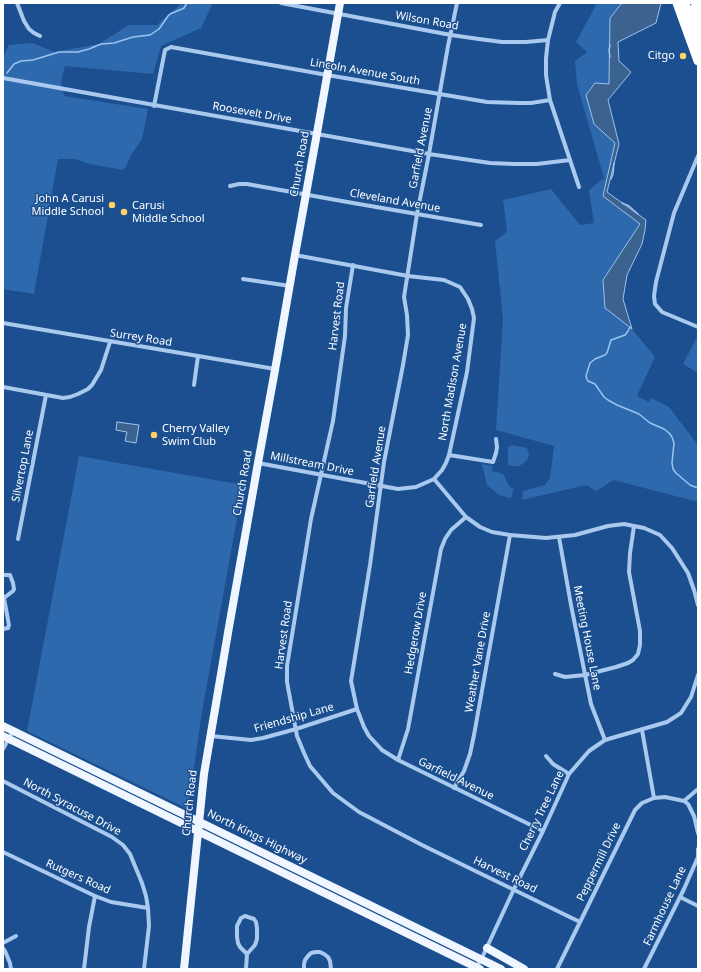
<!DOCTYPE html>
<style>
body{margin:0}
#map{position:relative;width:701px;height:972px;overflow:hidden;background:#1b4f8f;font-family:"Noto Sans",sans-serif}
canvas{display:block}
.frame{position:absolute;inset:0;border:4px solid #fff;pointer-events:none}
</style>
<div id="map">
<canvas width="701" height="972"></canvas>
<div class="frame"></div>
</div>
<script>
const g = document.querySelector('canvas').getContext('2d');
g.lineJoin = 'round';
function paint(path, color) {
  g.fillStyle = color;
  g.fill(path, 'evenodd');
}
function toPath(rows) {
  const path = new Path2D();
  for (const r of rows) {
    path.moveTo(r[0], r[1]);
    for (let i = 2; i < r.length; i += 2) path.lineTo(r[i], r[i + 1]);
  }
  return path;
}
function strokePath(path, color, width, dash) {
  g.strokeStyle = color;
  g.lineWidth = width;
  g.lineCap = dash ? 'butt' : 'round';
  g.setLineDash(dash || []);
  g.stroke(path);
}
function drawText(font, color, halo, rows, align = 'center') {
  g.font = font + ' "Noto Sans",sans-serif';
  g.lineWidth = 3;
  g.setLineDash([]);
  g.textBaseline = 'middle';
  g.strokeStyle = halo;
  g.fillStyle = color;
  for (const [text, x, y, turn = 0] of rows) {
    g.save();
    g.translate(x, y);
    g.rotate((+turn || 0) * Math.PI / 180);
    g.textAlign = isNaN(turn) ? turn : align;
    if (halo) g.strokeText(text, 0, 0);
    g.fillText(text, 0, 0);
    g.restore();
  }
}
const green = toPath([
 [182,3,213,3,201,28,161,46,153,74,65,66,61,82,64,96,148,109,144,130,142,139,132,154,125,168,123,170,90,164,75,159,58,159,34,294,3,289,3,58,9,45,33,43,54,52,99,44,129,25,157,25],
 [597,3,622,3,610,18,609,84,594,124,615,143,603,196,640,224,603,280,605,307,632,329,655,357,637,396,649,402,651,398,669,407,698,445,698,502,614,480,596,491,586,485,522,500,523,491,545,485,550,478,554,446,496,430,503,319,495,241,507,232,503,200,551,189,580,225,594,223,589,190,604,178,577,84,575,61,587,52,576,42],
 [698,335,698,373,683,364],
 [512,445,527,448,529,455,527,460,524,463,519,466,513,466,508,465,508,447],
 [79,456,243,485,202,712,188,809,27,731],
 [482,464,493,466,492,471,503,474,510,487,514,489,511,498,499,495,487,485]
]);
const water = toPath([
 [622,3,661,3,656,23,618,42,619,61,631,72,608,100,619,144,607,192,646,220,645,230,642,244,627,275,623,299,632,329,605,308,603,280,640,224,603,196,615,143,594,124,586,95,595,83,609,84,610,18,622,3],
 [117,422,139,425,136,443,125,441,127,432,116,430,117,422]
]);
const stream = toPath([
 [610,57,609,50,610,45],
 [7,73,14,64,21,61,33,60,59,52,78,52,89,49,101,44,114,43,133,37,150,35,159,29,168,16,170,14,182,9,184,8,187,3],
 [611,179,613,174,614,163],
 [622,203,629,206,638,214],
 [630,327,628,331,625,335,611,340,607,353,605,355,595,359,590,363,586,376,587,379,588,381,595,384,604,397,608,400,617,405,639,414,650,423,664,429,669,433,672,437,674,443,672,463,673,469,676,473,690,485,698,488]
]);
const street = toPath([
 [17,3,24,21,29,29,34,33,40,36],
 [281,3,451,35,479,39,502,42,526,42,548,40],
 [457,3,448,46,429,154,417,214,404,297,407,315,408,335,403,365,384,462,370,565,351,681,357,709,364,727,369,736,382,750,398,760,543,831],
 [560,3,555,12,548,40,546,58,546,75,550,100,579,187],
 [3,78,429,154,490,163,514,164,537,164,570,160],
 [154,106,165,50,171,47,327,75,487,102,518,103,531,103,550,100],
 [698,156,674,213,656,282,654,296,655,304,662,312,698,327],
 [230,186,239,184,247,184,353,203,481,225],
 [353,265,346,308,345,336,333,421,311,519,287,666,287,682,297,736,304,753,310,766,333,793,359,812,422,845,580,922],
 [243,279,290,286],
 [3,323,275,369],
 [194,385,198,356],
 [3,387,63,398,70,397,78,394,88,389,92,385,101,370,110,342],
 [449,455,493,462,496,453,497,447,496,439],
 [258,463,398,489,416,487,434,479,442,470,446,463,449,455,467,372,474,318,472,309,468,299,460,287,444,280,408,276,295,255],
 [434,479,466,517,480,527,492,532,510,535,546,538,575,535,608,526,624,524,644,528,660,535,672,548,688,573,694,590,698,605],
 [559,537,571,605,591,704,605,740],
 [18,539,46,395],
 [3,575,10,575,13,583,14,589,13,591,4,598,3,596],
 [3,629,8,628,9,625,4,598],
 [555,674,565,677,585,675,616,667,628,663,633,660,638,654,640,645,640,631,629,572,630,553,634,526],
 [642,730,654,798],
 [211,736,251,740,263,738,296,729,357,709],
 [3,749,13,731],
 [546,756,553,764,569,774],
 [398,760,408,729,441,549,445,539,451,530,466,517],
 [3,781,112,837,123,845,130,854,142,883,146,896,148,908,149,926,144,969],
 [454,788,464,771,470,754,474,735,510,535],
 [684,801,688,804,694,816,698,833],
 [684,801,698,789],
 [3,852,95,896,111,902,148,908],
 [680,897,698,906],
 [3,943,16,936],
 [3,948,5,951,10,963,11,969],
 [476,967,481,960,514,889,543,831,569,774,589,751,605,740,667,722,681,713,691,697,698,675],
 [84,969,89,927,95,896],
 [246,969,247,954,255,945,257,939,257,928,256,922,254,919,245,916,241,918,237,926,237,937,238,943,240,947,247,954],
 [304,969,304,964,305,960,308,956,311,953,316,952,320,952,324,954,328,957,330,961,331,969],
 [557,969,635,810,642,803,654,798,665,797,684,801],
 [644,969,684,889,698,857,698,849]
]);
const primary = toPath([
 [3,726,501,969],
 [3,736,480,969],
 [487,948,524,969],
 [184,969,204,774,229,627,258,463,275,370,295,255,317,133,340,3]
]);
const highway = toPath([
 [677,3,698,61],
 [685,3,698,40],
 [696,3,695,11,696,24]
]);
const markers = [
 [683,56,4,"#ffd166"],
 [112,205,4,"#ffd166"],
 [124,212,4,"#ffd166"],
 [154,435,4,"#ffd166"]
];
const streetNames = [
 ["Wilson Road",427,21,10],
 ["Lincoln Avenue South",365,72,10],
 ["Roosevelt Drive",252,113,10],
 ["Garfield Avenue",421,148,-79],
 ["Church Road",300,164,-80],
 ["Cleveland Avenue",395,201,10],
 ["Harvest Road",337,316,-83],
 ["Surrey Road",141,338,9],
 ["North Madison Avenue",453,382,-80],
 ["Millstream Drive",312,464,11],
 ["Silvertop Lane",23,466,-79],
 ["Garfield Avenue",376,467,-81],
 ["Church Road",243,483,-80],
 ["Hedgerow Drive",416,633,-80],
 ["Harvest Road",284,635,-82],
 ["Meeting House Lane",587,638,79],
 ["Weather Vane Drive",478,662,-80],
 ["Friendship Lane",294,718,-16],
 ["Garfield Avenue",456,779,26],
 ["Church Road",190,803,-84],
 ["North Syracuse Drive",72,807,28],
 ["Cherry Tree Lane",542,811,-64],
 ["North Kings Highway",257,837,26],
 ["Peppermill Drive",599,862,-64],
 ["Harvest Road",505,875,26],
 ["Rutgers Road",78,877,24],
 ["Farmhouse Lane",665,906,-65]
];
const poiNames = [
 ["Citgo",675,56],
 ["John A Carusi",104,199],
 ["Middle School",104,212],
 ["Carusi",132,206,"left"],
 ["Middle School",132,219,"left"],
 ["Cherry Valley",162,429,"left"],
 ["Swim Club",162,442,"left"]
];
paint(green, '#2e69ad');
paint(water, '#3c6290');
strokePath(water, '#9cc4f0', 1);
strokePath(stream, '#9cc4f0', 1.5);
strokePath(street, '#a9c9ee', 4);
strokePath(primary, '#f0f6ff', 8);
strokePath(highway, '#fff', 9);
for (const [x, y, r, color] of markers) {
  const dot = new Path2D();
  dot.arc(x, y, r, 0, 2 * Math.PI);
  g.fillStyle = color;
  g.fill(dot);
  strokePath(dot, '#1b4f8f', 1.5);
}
drawText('11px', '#fff', '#1b4f8f', streetNames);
drawText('11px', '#fff', '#1b4f8f', poiNames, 'right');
</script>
